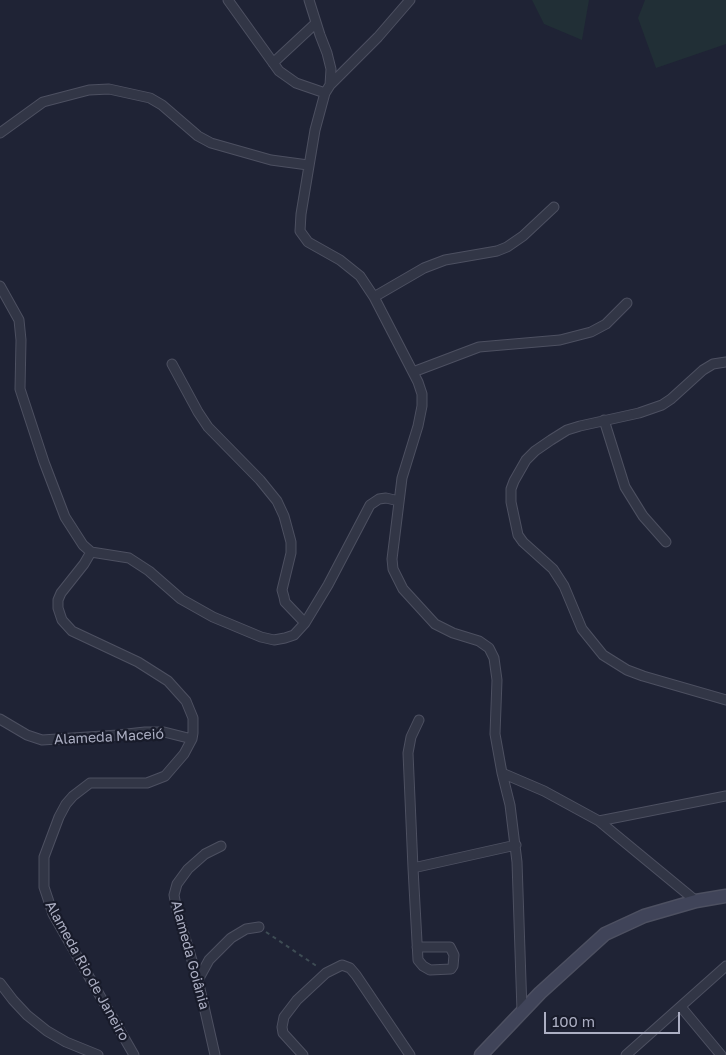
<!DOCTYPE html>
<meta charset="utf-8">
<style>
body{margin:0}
#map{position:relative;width:726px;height:1055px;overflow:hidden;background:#1f2335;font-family:"Golos Text",sans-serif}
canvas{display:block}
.scale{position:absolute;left:544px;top:1012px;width:136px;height:22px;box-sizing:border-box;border:2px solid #acafc3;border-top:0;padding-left:6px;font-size:15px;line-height:18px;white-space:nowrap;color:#acafc3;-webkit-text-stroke:4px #181b2a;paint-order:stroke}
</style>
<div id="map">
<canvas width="726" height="1055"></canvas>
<div class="scale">100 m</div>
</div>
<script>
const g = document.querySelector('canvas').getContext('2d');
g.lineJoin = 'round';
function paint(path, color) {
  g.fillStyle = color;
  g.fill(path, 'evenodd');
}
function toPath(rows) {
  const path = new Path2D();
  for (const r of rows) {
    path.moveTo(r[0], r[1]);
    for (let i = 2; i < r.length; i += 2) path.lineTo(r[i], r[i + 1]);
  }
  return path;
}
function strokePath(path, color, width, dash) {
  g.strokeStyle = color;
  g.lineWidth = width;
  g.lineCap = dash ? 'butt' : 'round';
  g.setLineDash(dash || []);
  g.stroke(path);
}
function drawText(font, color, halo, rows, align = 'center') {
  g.font = font + ' "Golos Text",sans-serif';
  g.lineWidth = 4.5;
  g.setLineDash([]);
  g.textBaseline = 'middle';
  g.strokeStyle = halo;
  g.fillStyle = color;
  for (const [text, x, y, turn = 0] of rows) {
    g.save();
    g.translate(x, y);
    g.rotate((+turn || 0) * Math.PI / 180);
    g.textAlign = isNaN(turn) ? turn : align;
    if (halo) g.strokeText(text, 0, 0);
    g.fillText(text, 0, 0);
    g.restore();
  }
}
const green = toPath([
 [532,0,589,0,582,40,544,24],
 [645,0,726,0,726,44,656,68,638,18]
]);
const path = toPath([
 [266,932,318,967]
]);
const street = toPath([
 [228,0,279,71,296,83,325,93],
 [309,0,320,35,327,53,331,69,330,85],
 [410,0,378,37,330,85,325,93,315,130,301,214,300,231,308,242,340,260,360,276,374,297,418,382,422,394,422,406,418,426,402,478,392,559,393,569,403,589,435,624,453,633,479,641,489,648,494,658,497,680,495,734,502,773,510,805,517,862,522,1011],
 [273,63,316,23],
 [0,133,43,102,89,90,109,89,150,98,162,105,198,136,211,143,271,160,308,165],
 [0,286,19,320,21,340,20,389,44,462,65,517,83,545,91,552],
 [374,297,424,268,445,260,497,251,507,247,523,236,554,207],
 [726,362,713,364,703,370,671,399,662,405,639,413,580,426,567,430,551,440,535,451,526,460,514,481,511,489,511,502,518,535,523,542,553,569,564,586,582,629,603,655,627,670,643,676,726,700],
 [172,364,198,412,208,427,260,480,277,501,284,516,291,542,291,553,282,590,284,597,285,602,305,623],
 [413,372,479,347,560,340,591,332,606,324,627,303],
 [604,420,625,487,643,516,666,542],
 [91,552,84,564,61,593,58,600,58,608,62,620,72,631,138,662,168,681,186,701,193,718,193,733,192,739,184,754,165,776,147,783,90,783,73,796,66,804,59,817,44,857,44,887,53,914,134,1055],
 [91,552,129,558,149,571,181,599,213,617,261,637,274,640,285,638,294,635,305,623,328,585,370,505,379,499,386,498,399,501],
 [0,719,27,735,42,740,118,735,145,732,164,732,192,739],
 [502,773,544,791,599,821,696,901],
 [599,821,726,796],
 [413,868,516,845],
 [417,947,450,947,454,955,453,966,451,969,430,970,423,966,418,960,413,868,408,753,411,737,419,720],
 [198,980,209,960,231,938,246,929,259,927],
 [0,983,13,1000,27,1015,47,1031,66,1042,98,1055],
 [681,1007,721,1055],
 [215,1055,198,980,177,911,174,895,177,884,188,869,205,854,221,846],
 [303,1055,283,1033,282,1027,284,1017,297,1000,326,973,342,965,350,968,356,975,410,1055],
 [626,1055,726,966]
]);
const secondary = toPath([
 [481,1055,540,993,605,934,644,916,696,901,726,896]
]);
const streetNames = [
 ["Alameda Maceió",109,737,-3],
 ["Alameda Goiânia",190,955,75],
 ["Alameda Rio de Janeiro",87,971,61]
];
paint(green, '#212f36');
strokePath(street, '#4d5061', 11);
strokePath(secondary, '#4d5061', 15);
strokePath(path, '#3e4c54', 2, [4, 4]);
strokePath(street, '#323646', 9);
strokePath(secondary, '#404459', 12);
drawText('14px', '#acafc3', '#181b2a', streetNames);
</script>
